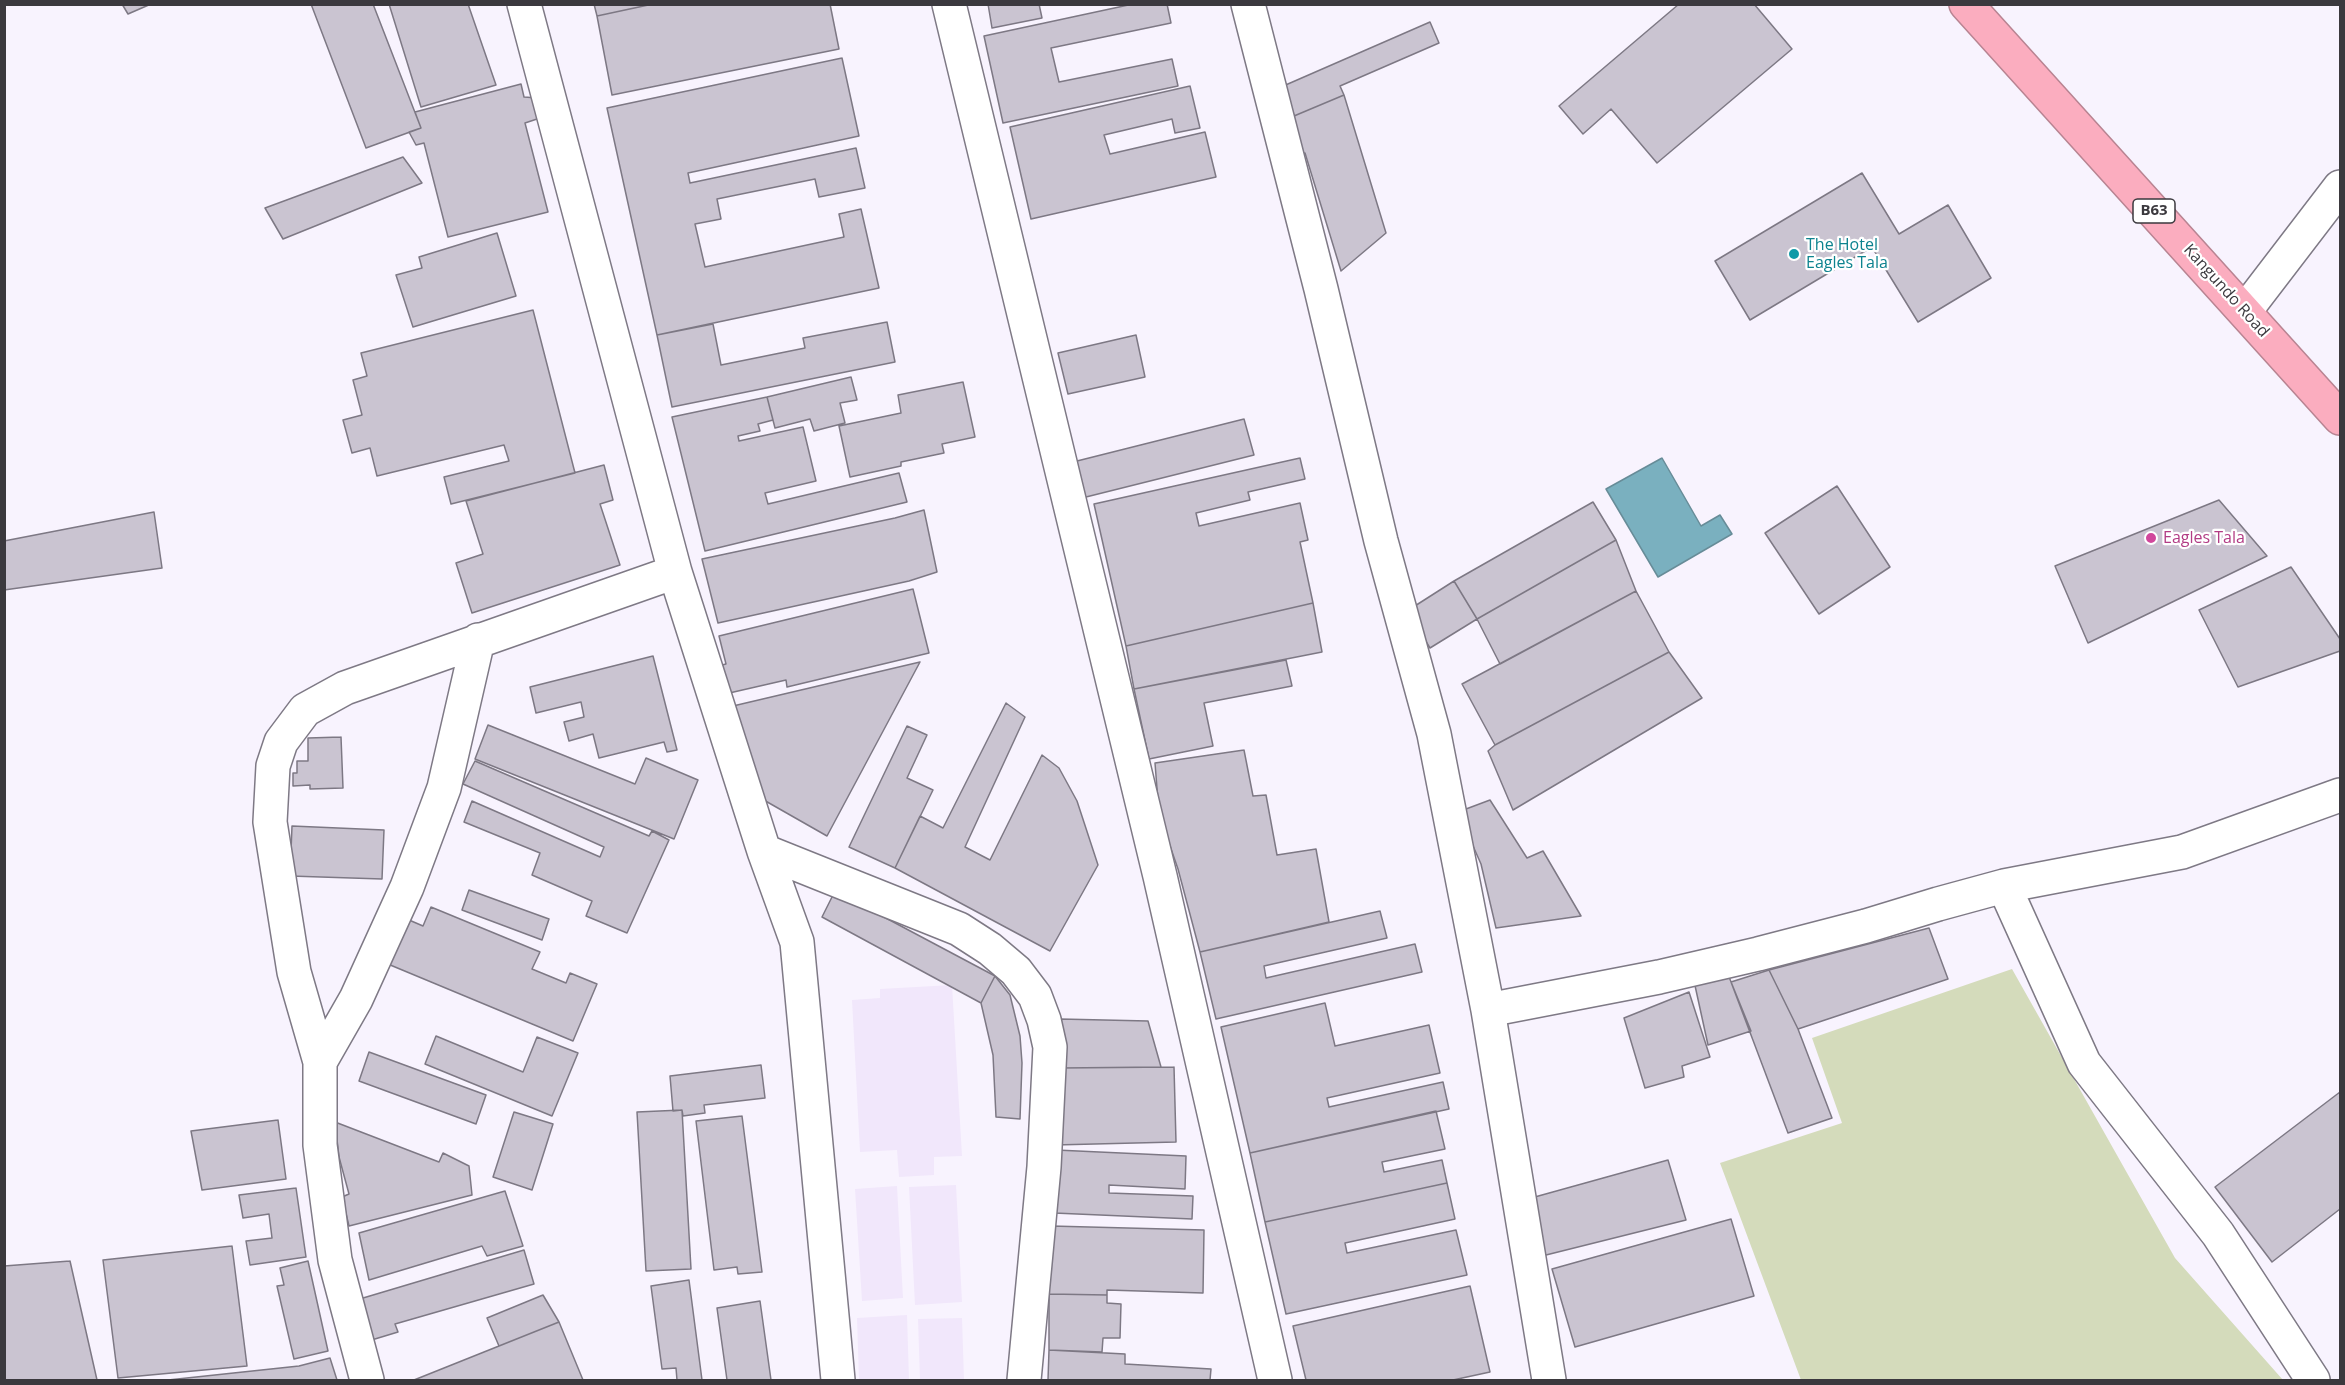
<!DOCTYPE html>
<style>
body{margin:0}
#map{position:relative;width:2345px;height:1385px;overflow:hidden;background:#f8f3fe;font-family:"Open Sans",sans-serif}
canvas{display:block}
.frame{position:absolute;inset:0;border:6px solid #3b393e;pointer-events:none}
</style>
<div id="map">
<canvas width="2345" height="1385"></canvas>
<div class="frame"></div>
</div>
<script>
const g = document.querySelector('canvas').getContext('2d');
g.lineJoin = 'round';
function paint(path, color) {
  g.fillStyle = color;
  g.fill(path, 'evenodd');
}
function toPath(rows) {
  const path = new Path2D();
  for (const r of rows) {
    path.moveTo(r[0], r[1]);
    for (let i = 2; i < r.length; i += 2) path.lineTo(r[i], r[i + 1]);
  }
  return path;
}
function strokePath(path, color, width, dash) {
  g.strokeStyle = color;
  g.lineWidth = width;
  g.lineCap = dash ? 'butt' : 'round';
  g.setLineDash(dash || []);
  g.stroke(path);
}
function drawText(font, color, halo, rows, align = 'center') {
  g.font = font + ' "Open Sans",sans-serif';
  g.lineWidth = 4.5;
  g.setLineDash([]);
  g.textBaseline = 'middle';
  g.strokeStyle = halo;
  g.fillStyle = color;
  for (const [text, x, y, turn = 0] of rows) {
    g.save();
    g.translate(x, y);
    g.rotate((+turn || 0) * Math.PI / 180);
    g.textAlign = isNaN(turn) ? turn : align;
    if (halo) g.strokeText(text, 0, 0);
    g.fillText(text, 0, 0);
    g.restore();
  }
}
const commercial = toPath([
 [952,985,962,1156,934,1157,934,1175,899,1177,897,1150,860,1152,852,1000,880,998,880,989],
 [956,1185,962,1302,915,1305,909,1187],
 [897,1186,903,1298,862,1301,855,1189],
 [907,1315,909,1380,859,1380,857,1318],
 [962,1318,964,1380,920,1380,918,1319]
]);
const green = toPath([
 [2012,969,2175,1258,2283,1380,1801,1380,1720,1163,1842,1123,1812,1038]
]);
const water = toPath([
 [1662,458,1701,526,1720,515,1732,534,1658,577,1606,489,1662,458]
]);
const building = toPath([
 [122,4,151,4,128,14,122,4],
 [311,4,373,4,421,128,366,148,311,4],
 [389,4,468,4,496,85,421,107,389,4],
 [594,4,653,4,597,16,594,4],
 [653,4,830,4,839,49,612,95,597,16,653,4],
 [988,4,1039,4,1042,18,992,28,988,4],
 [1133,4,1167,4,1171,23,1051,48,1059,82,1172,59,1178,86,1003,123,984,36,1133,4],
 [1679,4,1754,4,1792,49,1657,163,1611,109,1583,134,1559,106,1679,4],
 [1430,22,1439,43,1340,86,1344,95,1294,116,1281,87,1430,22],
 [842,58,859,136,688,173,690,183,856,148,865,188,819,197,815,179,717,199,721,219,695,224,705,267,844,237,839,214,861,209,879,288,657,335,607,108,842,58],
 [521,84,524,97,538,98,543,117,525,123,548,212,448,237,424,143,416,145,409,132,421,128,415,112,521,84],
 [1190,86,1200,128,1175,133,1172,119,1104,135,1110,154,1205,132,1216,177,1031,219,1010,127,1190,86],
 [1344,95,1386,233,1341,271,1305,153,1293,157,1294,116,1344,95],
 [403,157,422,183,283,239,265,208,403,157],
 [1862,173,1899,234,1948,205,1991,278,1918,322,1872,247,1750,320,1715,261,1862,173],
 [497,233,516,296,413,327,396,275,422,268,419,257,497,233],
 [533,310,575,473,451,504,444,477,509,461,504,445,377,476,370,448,352,453,343,420,362,415,353,380,367,376,361,353,533,310],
 [887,322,895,362,672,407,657,335,713,324,721,365,805,348,803,338,887,322],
 [1136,335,1145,377,1068,394,1058,353,1136,335],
 [851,377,857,400,840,403,845,423,814,431,810,419,775,428,767,397,851,377],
 [963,382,975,437,942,444,944,453,901,462,901,466,850,477,839,426,901,413,898,395,963,382],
 [767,397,773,420,758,424,760,431,738,436,739,441,803,427,816,481,765,493,768,504,899,473,907,502,705,551,672,417,767,397],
 [1244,419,1254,455,1082,498,1073,462,1244,419],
 [1300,458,1305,479,1248,492,1250,500,1196,513,1199,526,1300,503,1308,540,1300,542,1313,603,1126,646,1094,504,1300,458],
 [604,465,613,500,600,504,620,565,472,613,456,563,483,554,466,501,604,465],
 [1837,486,1890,567,1819,614,1765,533,1837,486],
 [2219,500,2267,556,2088,643,2055,566,2219,500],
 [1593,502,1616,540,1477,619,1454,581,1593,502],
 [924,510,937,572,909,581,718,623,702,559,895,518,924,510],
 [154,512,162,568,4,590,4,541,154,512],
 [1616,540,1636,591,1500,664,1477,619,1616,540],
 [2291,567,2340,639,2340,651,2238,687,2199,610,2291,567],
 [1454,581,1477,619,1430,648,1407,611,1454,581],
 [913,589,929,653,787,687,786,680,725,694,718,666,726,664,719,636,913,589],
 [1636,591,1669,652,1495,745,1462,684,1636,591],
 [1313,603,1322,652,1134,689,1126,646,1313,603],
 [1669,652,1702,698,1513,810,1488,751,1495,745,1669,652],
 [653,656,677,750,667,752,664,742,599,758,593,734,569,741,564,722,584,717,581,702,536,713,530,687,653,656],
 [1286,660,1292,686,1204,703,1213,746,1149,759,1134,689,1286,660],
 [920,662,827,836,762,799,733,706,920,662],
 [1006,703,1025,717,965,847,990,860,1042,755,1059,768,1077,801,1098,865,1050,951,895,868,920,816,943,828,1006,703],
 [488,725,635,784,646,758,698,780,674,839,475,759,488,725],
 [907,726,927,735,907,778,933,790,895,868,849,847,907,726],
 [341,737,343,788,310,789,310,785,293,786,293,773,297,773,297,761,308,761,308,738,341,737],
 [1244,750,1253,796,1266,795,1277,855,1316,849,1329,922,1200,952,1178,869,1159,814,1155,763,1244,750],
 [475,761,649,836,652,831,669,840,627,933,586,916,592,901,532,875,540,853,464,822,472,801,600,857,604,847,463,784,475,761],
 [1490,800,1527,858,1543,851,1581,916,1496,928,1481,864,1458,812,1490,800],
 [292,826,384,830,382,879,290,876,292,826],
 [469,890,549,919,542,940,462,910,469,890],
 [835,891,995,976,981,1003,822,917,835,891],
 [431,907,540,952,532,969,566,983,570,973,597,984,573,1041,383,962,402,917,423,926,431,907],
 [1380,911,1387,938,1264,966,1266,978,1415,944,1422,972,1216,1019,1200,952,1380,911],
 [1929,928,1948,979,1798,1029,1769,970,1929,928],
 [1769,970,1798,1029,1832,1118,1788,1133,1731,982,1769,970],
 [1727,972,1751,1031,1708,1045,1694,981,1727,972],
 [995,976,1010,995,1020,1036,1022,1063,1020,1119,996,1117,993,1055,981,1003,995,976],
 [1689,992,1710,1057,1682,1066,1684,1077,1645,1088,1624,1018,1689,992],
 [1325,1003,1335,1046,1429,1025,1440,1073,1327,1098,1329,1107,1443,1082,1449,1109,1250,1153,1221,1027,1325,1003],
 [1060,1019,1148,1021,1161,1067,1060,1068,1060,1019],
 [436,1036,523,1072,537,1037,578,1053,552,1116,425,1064,436,1036],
 [369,1052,486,1095,476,1124,359,1081,369,1052],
 [761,1065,765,1098,704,1105,705,1113,683,1116,682,1110,673,1111,670,1076,761,1065],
 [1174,1067,1176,1142,1054,1145,1060,1068,1174,1067],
 [2340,1092,2340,1209,2272,1262,2215,1187,2340,1092],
 [682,1110,691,1269,646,1271,637,1112,682,1110],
 [1436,1111,1445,1149,1382,1162,1384,1172,1442,1160,1447,1183,1265,1222,1250,1153,1436,1111],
 [514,1112,553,1124,532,1190,493,1177,514,1112],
 [742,1116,762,1272,738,1274,737,1267,714,1270,696,1121,742,1116],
 [278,1120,286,1179,202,1190,191,1131,278,1120],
 [335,1122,439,1162,443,1153,469,1166,472,1195,349,1226,342,1197,349,1194,339,1157,335,1122],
 [1056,1150,1186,1156,1185,1189,1109,1185,1109,1193,1193,1196,1192,1219,1054,1213,1056,1150],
 [1668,1160,1686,1220,1534,1258,1524,1200,1668,1160],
 [1447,1183,1455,1219,1345,1243,1347,1253,1456,1230,1467,1275,1286,1314,1265,1222,1447,1183],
 [296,1188,306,1257,250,1265,246,1241,272,1238,269,1214,243,1218,239,1195,296,1188],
 [505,1191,523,1246,487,1256,482,1246,369,1280,359,1233,505,1191],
 [1731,1219,1754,1296,1575,1347,1552,1269,1731,1219],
 [1051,1226,1204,1230,1203,1293,1107,1290,1107,1295,1049,1294,1051,1226],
 [232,1246,247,1366,118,1378,103,1260,232,1246],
 [524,1250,534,1284,395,1324,398,1332,365,1342,353,1301,524,1250],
 [70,1261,97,1380,4,1380,4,1266,70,1261],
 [308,1261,328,1351,294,1359,277,1286,284,1285,280,1268,308,1261],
 [689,1280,702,1380,677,1380,676,1368,662,1369,651,1286,689,1280],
 [1470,1286,1490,1372,1453,1380,1306,1380,1293,1326,1470,1286],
 [1049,1294,1107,1295,1107,1303,1121,1304,1120,1338,1103,1338,1102,1352,1049,1350,1049,1294],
 [543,1295,559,1322,499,1346,487,1318,543,1295],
 [760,1301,771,1380,727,1380,717,1308,760,1301],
 [559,1322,583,1380,414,1380,559,1322],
 [1049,1350,1125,1354,1125,1364,1211,1369,1210,1380,1048,1380,1049,1350],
 [330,1358,337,1380,168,1380,299,1366,330,1358]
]);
const street = toPath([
 [524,4,675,572,764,851,797,942,838,1380],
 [949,4,1160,876,1275,1380],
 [1248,4,1321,289,1381,541,1434,734,1488,1010,1549,1380],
 [2245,311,2340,187],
 [764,851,959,929,990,949,1016,971,1035,996,1044,1020,1050,1047,1044,1167,1024,1380],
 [2004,886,2084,1063,2218,1234,2313,1380],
 [1488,1010,1659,977,1758,954,1866,926,1938,904,2004,886,2182,852,2340,795],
 [320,1062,356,999,407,887,444,788,478,640],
 [367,1380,335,1260,320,1145,320,1062,294,972,270,822,273,766,281,742,305,710,345,688,675,572]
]);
const highway = toPath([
 [1966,4,2340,418]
]);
const markers = [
 [1794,254,6,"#0f9aa8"],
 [2151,538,6,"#d1479c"]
];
const shields = [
 [2154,211,42]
];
const shieldNames = [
 ["B63",2154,211]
];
const cultureNames = [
 ["The Hotel",1806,245],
 ["Eagles Tala",1806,263]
];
const streetNames = [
 ["Kangundo Road",2226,291,48]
];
const hotelNames = [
 ["Eagles Tala",2163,538]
];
paint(commercial, '#f1e7fb');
paint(green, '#d4dbbb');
paint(water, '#7ab0bf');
strokePath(water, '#678c98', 1.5);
paint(building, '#cac4d1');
strokePath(building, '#7d7884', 1.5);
strokePath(street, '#7e7985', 36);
strokePath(highway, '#b88492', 36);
strokePath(street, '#fff', 33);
strokePath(highway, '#fbadbf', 33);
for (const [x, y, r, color] of markers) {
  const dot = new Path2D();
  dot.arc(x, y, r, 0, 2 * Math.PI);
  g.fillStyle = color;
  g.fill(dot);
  strokePath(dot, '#fff', 2);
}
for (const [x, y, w] of shields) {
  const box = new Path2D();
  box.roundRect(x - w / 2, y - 12, w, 24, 4.5);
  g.fillStyle = '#fff';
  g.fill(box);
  strokePath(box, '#3b393e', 1.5);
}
drawText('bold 15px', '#3b393e', null, shieldNames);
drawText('16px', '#0d838f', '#fff', cultureNames, 'left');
drawText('16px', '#3b393e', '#fff', streetNames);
drawText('16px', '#b23c85', '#fff', hotelNames, 'left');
</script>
